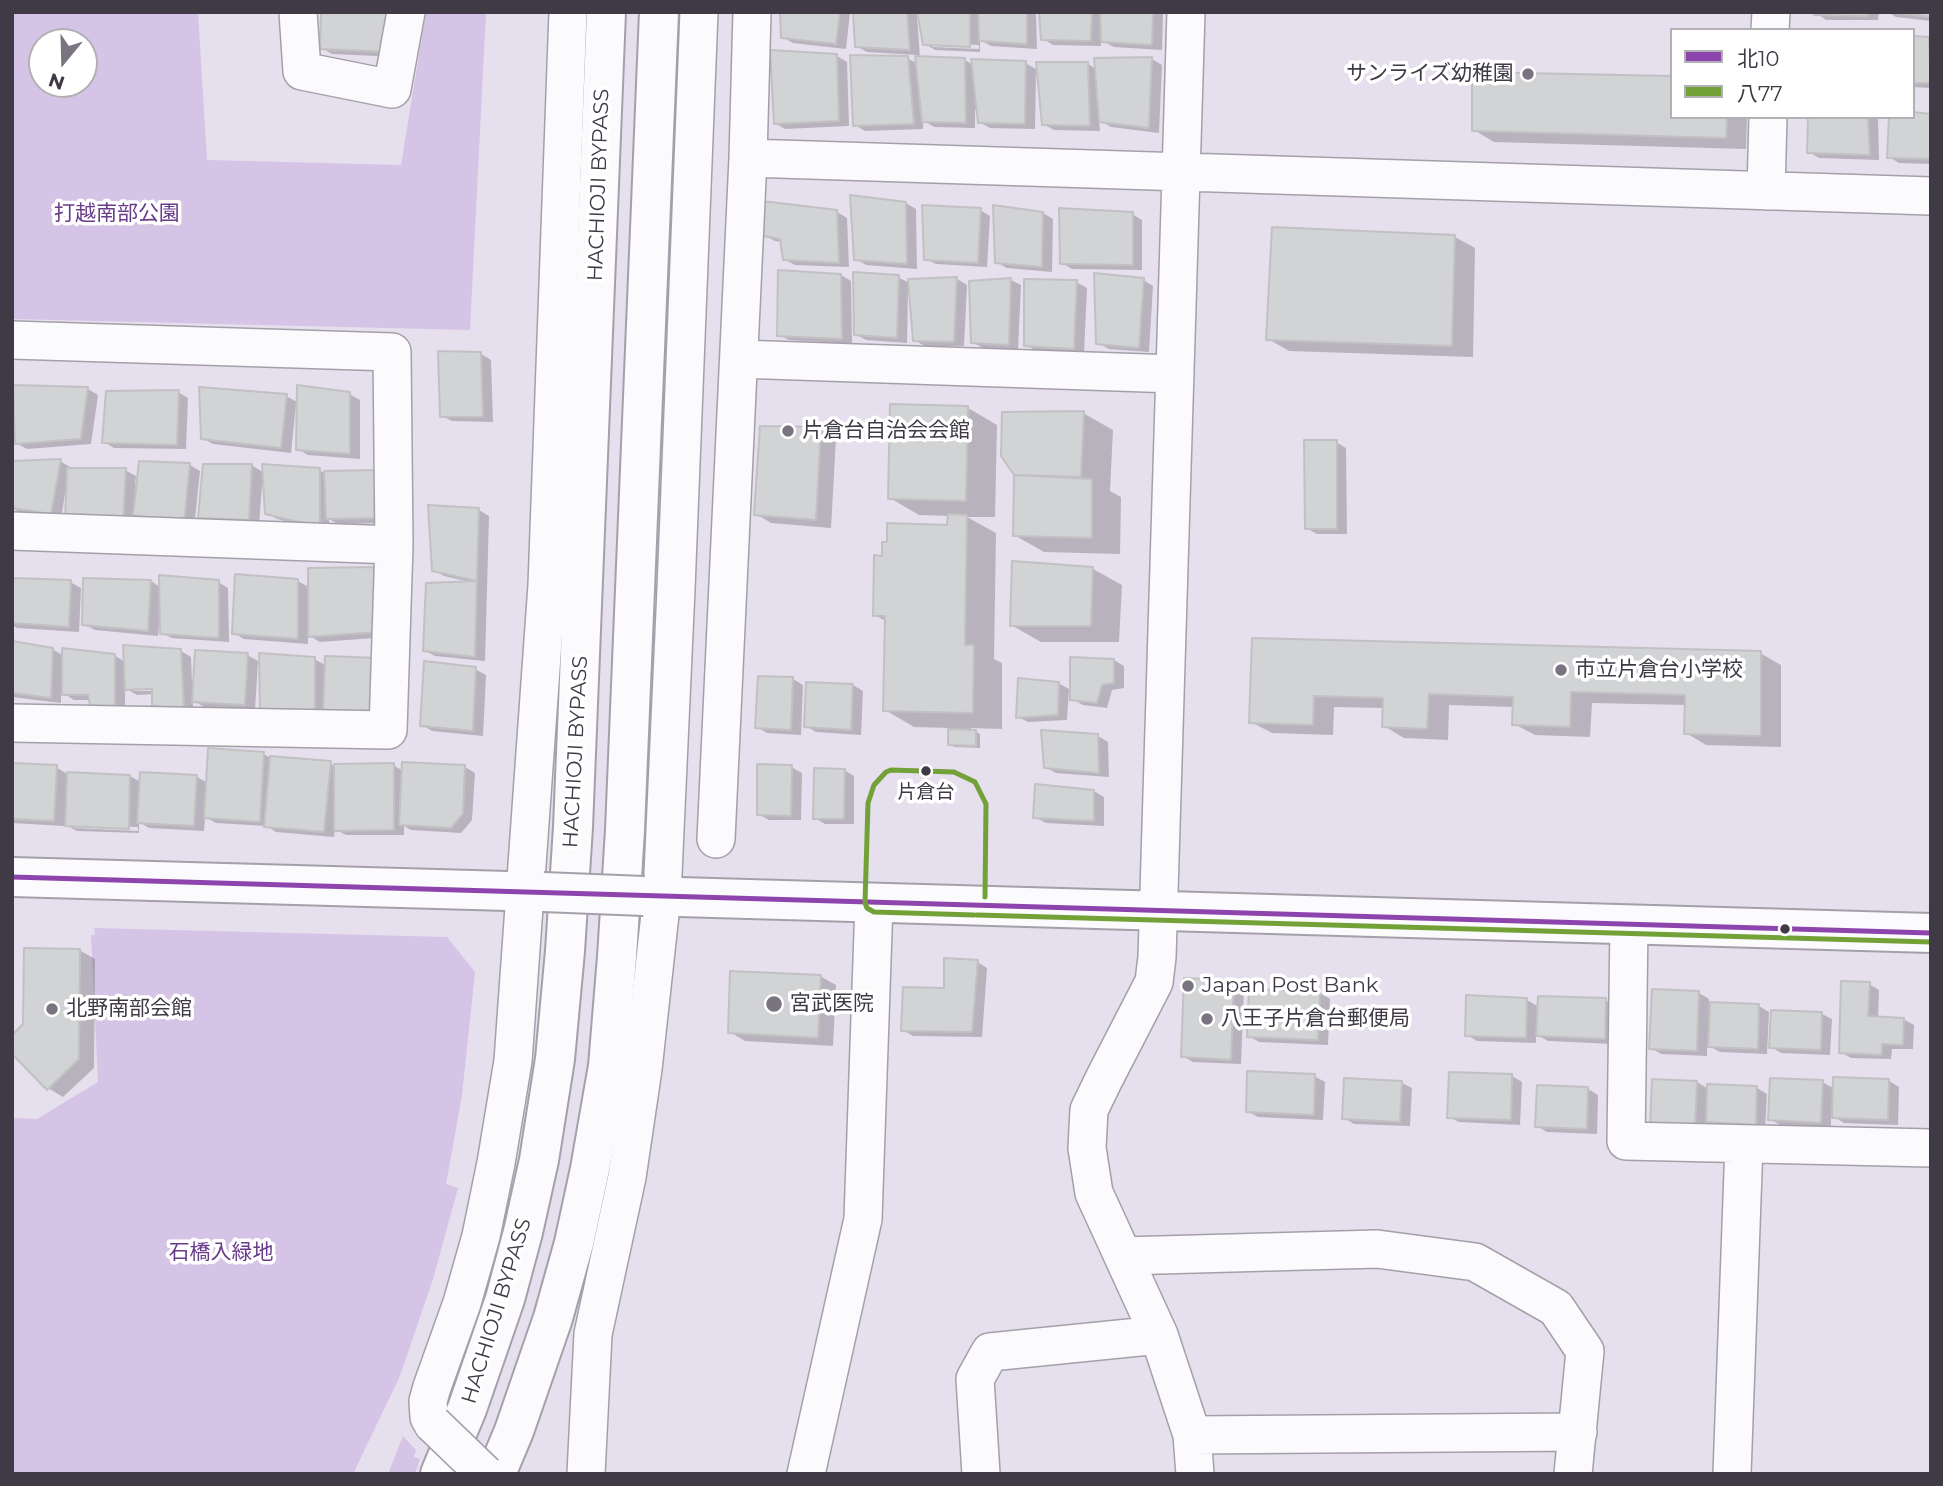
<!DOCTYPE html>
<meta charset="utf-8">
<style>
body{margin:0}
#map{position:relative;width:1943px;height:1486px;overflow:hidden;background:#e6dfed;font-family:Montserrat,"Noto Sans JP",sans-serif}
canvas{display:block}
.frame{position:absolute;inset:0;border:14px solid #3f3a45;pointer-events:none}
.legend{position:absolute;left:1670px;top:28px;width:245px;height:91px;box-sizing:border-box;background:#fff;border:2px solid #b2b0b5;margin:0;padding:9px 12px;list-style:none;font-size:21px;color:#3f3a45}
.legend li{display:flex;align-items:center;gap:14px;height:35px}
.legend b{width:35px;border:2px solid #b2b0b5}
.north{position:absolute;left:28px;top:28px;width:70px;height:70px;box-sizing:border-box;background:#fff;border:2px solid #b2b0b5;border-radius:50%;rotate:199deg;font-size:19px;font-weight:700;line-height:28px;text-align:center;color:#3f3a45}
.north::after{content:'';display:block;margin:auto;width:24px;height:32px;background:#797480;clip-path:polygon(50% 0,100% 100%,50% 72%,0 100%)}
</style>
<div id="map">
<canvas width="1943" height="1486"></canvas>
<div class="frame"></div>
<ul class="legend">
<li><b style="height:9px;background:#8e44ad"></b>北10</li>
<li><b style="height:9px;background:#72a138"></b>八77</li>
</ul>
<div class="north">N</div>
</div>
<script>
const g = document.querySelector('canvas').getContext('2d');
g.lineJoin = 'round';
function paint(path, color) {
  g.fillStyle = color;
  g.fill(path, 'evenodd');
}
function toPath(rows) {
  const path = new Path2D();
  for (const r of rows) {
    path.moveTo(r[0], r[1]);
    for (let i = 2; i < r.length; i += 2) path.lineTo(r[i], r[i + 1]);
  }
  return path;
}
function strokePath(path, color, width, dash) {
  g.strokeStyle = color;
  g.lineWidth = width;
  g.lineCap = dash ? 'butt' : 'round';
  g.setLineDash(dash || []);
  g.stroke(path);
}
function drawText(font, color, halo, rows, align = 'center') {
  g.font = font + ' Montserrat,"Noto Sans JP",sans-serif';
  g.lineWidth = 7;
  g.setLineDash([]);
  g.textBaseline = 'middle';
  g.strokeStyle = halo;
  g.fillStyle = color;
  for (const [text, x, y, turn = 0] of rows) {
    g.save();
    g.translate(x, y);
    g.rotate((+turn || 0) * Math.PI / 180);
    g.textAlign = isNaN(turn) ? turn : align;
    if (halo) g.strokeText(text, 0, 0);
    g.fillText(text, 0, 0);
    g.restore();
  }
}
const green = toPath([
 [12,12,198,12,207,160,401,165,426,12,486,12,470,330,12,319],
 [42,42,84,42,84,84,42,84],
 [94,928,447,937,475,972,462,1095,446,1184,458,1188,433,1279,400,1376,353,1474,12,1474,12,1118,37,1119,98,1082,91,935,95,935],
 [403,1436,416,1450,414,1457,420,1459,415,1474,388,1474]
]);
const shadow = toPath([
 [323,12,391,15,398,57,332,54,322,48],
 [781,12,850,12,846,49,793,43,782,37],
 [855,12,1036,12,1037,49,991,46,980,40,980,52,935,50,925,44,920,17,917,17,920,58,965,60,973,65,1025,63,1036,69,1035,129,990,128,979,122,978,110,975,110,975,128,934,127,923,120,923,129,865,131,855,125,907,58,918,64,917,55,867,52,856,46],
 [932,43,979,45,979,49,932,47],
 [1041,12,1163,12,1162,50,1114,47,1101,40,1101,46,1053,45,1043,39],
 [1815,12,1879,12,1878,20,1826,20],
 [1888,12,1931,12,1931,21,1896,17],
 [1913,37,1931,40,1931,88,1913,87],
 [837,56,847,62,849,126,785,129,775,123],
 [1152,59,1162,65,1159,133,1111,127,1099,120,1100,131,1054,130,1043,124,1088,64,1096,69],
 [1931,116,1931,164,1899,163,1889,157,1913,117],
 [1672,117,1747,117,1746,149,1494,142,1474,130],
 [1810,117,1878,117,1879,160,1819,158,1809,152],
 [906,203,916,209,917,269,866,265,856,259],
 [980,210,990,216,987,267,936,264,926,259],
 [837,212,847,218,849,267,795,265,784,259,782,242,775,241,764,235],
 [1043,213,1053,219,1052,272,1007,268,996,262],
 [1132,214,1142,220,1142,270,1072,269,1062,263],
 [1455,237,1475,248,1473,357,1289,351,1268,339],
 [841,275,851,281,852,344,789,340,779,335],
 [898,277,911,284,910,281,957,279,967,285,964,346,925,346,914,340,911,288,908,288,907,343,866,340,855,334],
 [1011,280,1021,285,1018,350,983,348,972,342],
 [1143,280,1153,286,1149,352,1109,349,1098,343],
 [1076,282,1087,288,1084,354,1036,351,1026,345],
 [481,354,491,360,493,422,452,421,442,416],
 [15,387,88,389,98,395,91,444,27,449,16,443],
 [178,392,188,398,186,449,114,448,104,442],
 [349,394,360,400,360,459,308,455,298,449,299,405,296,404,291,453,213,444,202,438,286,396,299,403],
 [968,408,997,425,995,517,967,517,996,533,994,659,1002,663,1002,729,970,728,980,734,980,748,954,747,950,744,950,728,914,727,885,710,886,621,874,615,883,558,949,526,950,516,919,515,890,498],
 [1083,413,1113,430,1110,491,1121,497,1120,554,1044,552,1014,535,1016,474],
 [820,429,836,438,831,528,771,523,756,514],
 [1336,442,1346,448,1347,534,1317,534,1306,528],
 [60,461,70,467,70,470,125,470,136,476,135,485,138,485,190,465,200,471,194,528,145,520,134,513,133,531,68,494,65,494,61,519,19,512,12,508,12,463],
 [251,465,263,472,259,525,210,523,199,517],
 [319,470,324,473,379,472,390,523,338,524,329,519,329,532,277,519,266,513],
 [430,507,479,510,489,516,485,661,435,656,424,650,470,582,444,576,434,570],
 [1093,569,1122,585,1119,642,1041,642,1011,625],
 [12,579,70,582,81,588,79,632,17,628,12,625],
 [151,581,161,588,218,582,228,588,229,642,172,638,162,633,162,624,159,623,158,636,95,630,84,624],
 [298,581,310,588,388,637,320,642,308,635,308,644,244,639,234,633],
 [1254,639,1760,653,1781,665,1781,747,1706,745,1686,733,1687,705,1592,703,1590,737,1535,735,1514,724,1514,707,1449,705,1448,740,1404,738,1384,726,1384,708,1334,707,1333,735,1272,733,1251,722],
 [12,643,52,649,64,656,114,655,125,662,181,651,191,657,192,684,247,655,258,661,255,710,204,707,193,700,193,714,164,710,154,704,154,694,137,695,125,688,125,720,91,700,74,700,61,692,61,703,12,697],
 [160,687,161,691,134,691,134,688],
 [314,659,327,666,387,719,272,718],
 [1114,660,1124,666,1124,688,1112,690,1107,708,1083,705,1072,699],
 [475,669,486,675,483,736,432,731,422,725],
 [759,677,793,679,803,685,801,735,767,733,757,727],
 [1058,683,1069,689,1067,720,1028,722,1018,717],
 [853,685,863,691,861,735,816,732,806,726],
 [1098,736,1108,742,1109,777,1056,773,1045,767],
 [263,754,271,758,330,763,334,766,393,765,403,771,465,767,475,773,472,820,461,833,411,830,404,826,404,835,346,835,335,829,334,837,276,832,267,826,216,823,205,817,204,831,149,828,139,822,139,833,77,831,64,824,64,826,12,823,12,765,56,767,67,774,130,776,142,783,142,774,197,777,208,783],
 [75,825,138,827,138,831,75,828],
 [791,767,802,773,801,820,769,820,758,814],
 [844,770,854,776,854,824,825,824,815,818],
 [1094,791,1104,797,1104,826,1046,823,1035,817],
 [79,950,95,959,94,1068,63,1097,48,1088],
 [977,962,987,968,982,1037,913,1036,903,1030],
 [820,976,836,985,833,1046,745,1041,730,1032],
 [1233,982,1244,988,1241,1064,1193,1062,1183,1056],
 [1869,984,1879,990,1878,1018,1903,1019,1914,1025,1913,1049,1892,1049,1891,1059,1851,1058,1841,1052],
 [1320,993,1330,999,1328,1045,1259,1042,1249,1036],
 [1699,993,1709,999,1709,1004,1759,1006,1769,1012,1767,1054,1720,1052,1707,1045,1707,1056,1661,1054,1651,1048],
 [1527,1000,1539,1007,1605,1000,1616,1006,1614,1044,1548,1041,1536,1034,1536,1043,1477,1041,1467,1035],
 [1822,1014,1832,1019,1830,1055,1781,1053,1771,1047],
 [1314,1076,1325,1082,1323,1120,1258,1117,1247,1111],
 [1512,1076,1522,1082,1520,1125,1459,1122,1449,1117],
 [1889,1081,1899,1087,1898,1125,1844,1123,1831,1115,1831,1127,1780,1125,1770,1119,1822,1082,1835,1089],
 [1697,1082,1708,1089,1757,1088,1767,1094,1765,1130,1718,1127,1706,1120,1705,1134,1662,1132],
 [1402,1083,1412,1088,1410,1126,1354,1124,1344,1118],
 [1588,1089,1598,1095,1597,1134,1547,1132,1537,1126]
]);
const building = toPath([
 [321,12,392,13,388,52,320,49,321,12],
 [780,12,840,12,836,44,781,38,780,12],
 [853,12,907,12,910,50,855,47,853,12],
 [917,12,970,12,970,47,923,45,917,12],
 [978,12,1027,12,1027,44,979,41,978,12],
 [1039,12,1092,12,1091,41,1041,40,1039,12],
 [1100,12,1153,12,1152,45,1101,42,1100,12],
 [1814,12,1868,12,1868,16,1814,15,1814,12],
 [1888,12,1931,12,1931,17,1888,12],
 [1913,36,1929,37,1931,83,1913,83,1913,36],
 [770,50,837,54,839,121,774,124,770,50],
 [850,55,908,56,914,124,853,126,850,55],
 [915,56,965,58,966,123,922,122,915,56],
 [1152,57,1149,128,1099,122,1094,58,1152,57],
 [971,59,1026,61,1025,124,978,123,971,59],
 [1036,62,1088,62,1090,126,1042,125,1036,62],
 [1472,72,1672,76,1672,117,1727,117,1726,138,1472,131,1472,72],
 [1913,112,1931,114,1931,159,1887,158,1889,117,1913,117,1913,112],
 [1808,117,1868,117,1870,155,1807,153,1808,117],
 [850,195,906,202,907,264,854,260,850,195],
 [762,201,837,210,839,263,783,260,780,239,763,236,762,201],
 [922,205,981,208,978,263,924,260,922,205],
 [993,205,1043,212,1042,267,995,263,993,205],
 [1059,208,1133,212,1133,265,1060,264,1059,208],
 [1272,227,1455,235,1452,346,1266,340,1272,227],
 [778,270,841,274,842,339,777,336,778,270],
 [853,272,899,275,897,338,854,335,853,272],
 [1094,273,1144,278,1139,348,1096,344,1094,273],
 [957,277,954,342,913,341,908,279,957,277],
 [1011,278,1009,345,971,343,969,281,1011,278],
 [1024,279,1077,280,1074,349,1024,346,1024,279],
 [438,351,481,352,483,417,440,417,438,351],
 [13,385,88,387,81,439,15,444,13,385],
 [297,385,350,392,350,454,296,450,297,385],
 [199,387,287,394,281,448,201,439,199,387],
 [179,390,177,445,102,443,106,391,179,390],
 [890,404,968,406,966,501,888,499,890,404],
 [1084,411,1081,477,1014,475,1001,456,1002,412,1084,411],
 [760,426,821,427,816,520,754,515,760,426],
 [1304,440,1337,440,1337,529,1305,529,1304,440],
 [61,459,51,514,12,508,12,461,61,459],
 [139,461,190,463,184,524,133,515,139,461],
 [203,464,252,464,249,520,198,518,203,464],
 [262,464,320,468,320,527,265,514,262,464],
 [67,468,126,468,123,527,65,519,67,468],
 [379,470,381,518,326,519,324,471,379,470],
 [1014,475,1092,479,1092,538,1013,536,1014,475],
 [428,505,479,508,477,581,432,571,428,505],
 [948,514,967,515,965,645,974,645,973,713,883,711,885,616,873,616,874,555,882,556,882,542,887,542,887,523,947,525,948,514],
 [1012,561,1093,567,1091,626,1010,626,1012,561],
 [375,567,378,632,308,637,308,568,375,567],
 [235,574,298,579,298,639,232,634,235,574],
 [159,575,219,580,219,638,160,634,159,575],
 [12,578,71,580,69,627,12,623,12,578],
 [83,578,151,580,148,631,82,625,83,578],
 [477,581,475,657,423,651,426,583,477,581],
 [1252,638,1761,651,1761,736,1684,734,1685,695,1571,692,1570,727,1512,725,1513,697,1429,694,1427,729,1382,727,1383,698,1314,696,1313,725,1249,723,1252,638],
 [12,641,53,648,51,698,12,693,12,641],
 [123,645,181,649,184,709,152,706,152,689,125,690,123,645],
 [62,648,115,654,115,715,91,710,88,695,62,695,62,648],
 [195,650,248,653,245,705,192,702,195,650],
 [259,653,315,657,315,712,260,713,259,653],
 [325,656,379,658,377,714,323,712,325,656],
 [1070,657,1114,659,1114,683,1102,685,1097,703,1070,700,1070,657],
 [424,661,476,667,473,731,420,726,424,661],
 [758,676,793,677,791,730,755,728,758,676],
 [1018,678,1059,682,1058,715,1016,718,1018,678],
 [806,682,853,684,851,730,804,727,806,682],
 [948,729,976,730,976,746,948,745,948,729],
 [1041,730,1098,734,1099,773,1044,768,1041,730],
 [208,748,264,752,260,822,204,818,208,748],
 [270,756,331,761,324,832,264,827,270,756],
 [402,762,465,765,463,814,451,828,399,825,402,762],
 [12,763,57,765,54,821,12,819,12,763],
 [394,763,394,830,334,831,334,764,394,763],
 [757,764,792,765,791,816,757,815,757,764],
 [814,768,845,769,844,819,813,819,814,768],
 [67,772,130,775,129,829,65,826,67,772],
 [140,772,197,775,194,826,137,823,140,772],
 [1035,784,1094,790,1094,821,1033,818,1035,784],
 [24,948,80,949,79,1059,47,1090,12,1054,12,1035,23,1024,24,948],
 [944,958,978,960,972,1032,901,1031,903,987,944,988,944,958],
 [730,971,821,975,818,1038,728,1033,730,971],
 [1184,978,1234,980,1231,1060,1181,1057,1184,978],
 [1841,981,1870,982,1868,1016,1904,1018,1903,1045,1882,1044,1882,1055,1839,1053,1841,981],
 [1249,989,1320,992,1318,1040,1247,1037,1249,989],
 [1652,989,1699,991,1697,1051,1649,1049,1652,989],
 [1466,995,1527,998,1526,1038,1465,1036,1466,995],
 [1538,996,1606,998,1605,1039,1536,1036,1538,996],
 [1710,1002,1759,1004,1758,1049,1708,1047,1710,1002],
 [1771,1010,1822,1012,1821,1050,1769,1048,1771,1010],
 [1247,1071,1315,1074,1314,1115,1246,1112,1247,1071],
 [1449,1072,1512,1074,1511,1120,1447,1118,1449,1072],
 [1833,1077,1889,1079,1888,1120,1832,1118,1833,1077],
 [1344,1078,1402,1081,1400,1122,1342,1119,1344,1078],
 [1770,1078,1823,1080,1821,1123,1768,1120,1770,1078],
 [1652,1079,1697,1081,1695,1129,1650,1127,1652,1079],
 [1707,1084,1757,1086,1756,1125,1706,1122,1707,1084],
 [1537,1085,1588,1087,1587,1129,1535,1127,1537,1085]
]);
const minor = toPath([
 [298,12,302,71,392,89,406,12],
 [1186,12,1157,957,1154,982,1104,1079,1089,1110,1087,1148,1094,1193,1159,1335,1192,1435,1195,1474],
 [1770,30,1771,12],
 [748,158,1931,196],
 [1766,191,1768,117],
 [12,340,392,352,394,545,388,730,12,723],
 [739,359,1175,374],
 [12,531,394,545],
 [716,839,748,158,752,12],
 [1629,925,1626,1141,1931,1148],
 [1123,1256,1377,1249,1475,1262,1556,1308,1585,1351,1573,1474],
 [433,1424,429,1417,428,1401,432,1387,462,1303,481,1236,496,1163,513,1061,547,585,568,12],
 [1192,1435,1578,1432],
 [586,1474,593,1334,627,1177,643,1069,662,896,676,589,699,12],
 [806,1474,863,1219,874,903],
 [981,1474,975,1379,990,1352,1159,1335],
 [1732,1474,1744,1144]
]);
const tertiary = toPath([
 [12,877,543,892],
 [644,896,1931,933]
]);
const trunk = toPath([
 [440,1474,467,1409,505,1299,523,1232,539,1160,555,1059,565,951,573,827,606,12],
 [496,1474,514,1431,553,1318,574,1243,590,1169,608,1066,617,957,625,830,659,12]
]);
const minorBridge = toPath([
 [433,1424,485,1474]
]);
const tertiaryBridge = toPath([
 [543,892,644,896]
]);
const bus1 = toPath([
 [12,877,1931,933]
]);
const bus2 = toPath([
 [974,915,874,912,867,908,865,903,868,803,874,785,886,772,891,770,954,772,975,782,986,804,985,897],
 [977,915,1931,942]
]);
const markers = [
 [1528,74,7,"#797480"],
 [788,431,7,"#797480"],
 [1561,670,7,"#797480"],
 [926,771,6,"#3f3a45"],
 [1785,929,6,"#3f3a45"],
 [1188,986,7,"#797480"],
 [774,1004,9,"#797480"],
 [52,1009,7,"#797480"],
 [1207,1019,7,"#797480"]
];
const busNames = [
 ["片倉台",926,792]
];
const poiNames = [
 ["サンライズ幼稚園",1514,74,"right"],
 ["片倉台自治会会館",802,431],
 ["市立片倉台小学校",1575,670],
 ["Japan Post Bank",1202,986],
 ["宮武医院",790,1004],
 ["北野南部会館",66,1009],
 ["八王子片倉台郵便局",1221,1019]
];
const streetNames = [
 ["HACHIOJI BYPASS",599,185,-88],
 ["HACHIOJI BYPASS",576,752,-87],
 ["HACHIOJI BYPASS",497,1311,-73]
];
const parkNames = [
 ["打越南部公園",117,214],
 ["石橋入緑地",221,1253]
];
paint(green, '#d6c4e6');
paint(shadow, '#0003');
paint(building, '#d2d3d4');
strokePath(building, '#c1c1c3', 2);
strokePath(minor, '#a59faa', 40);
strokePath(tertiary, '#a59faa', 42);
strokePath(trunk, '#a59faa', 42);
strokePath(minor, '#fbfafc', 37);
strokePath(tertiary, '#fbfafc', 38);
strokePath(trunk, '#fbfafc', 38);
strokePath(minorBridge, '#a59faa', 40, []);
strokePath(tertiaryBridge, '#a59faa', 42, []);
strokePath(minorBridge, '#fbfafc', 37);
strokePath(tertiaryBridge, '#fbfafc', 38);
strokePath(bus1, '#8e44ad', 5);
strokePath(bus2, '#72a138', 5);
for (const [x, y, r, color] of markers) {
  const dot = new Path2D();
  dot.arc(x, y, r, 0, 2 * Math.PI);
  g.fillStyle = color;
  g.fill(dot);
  strokePath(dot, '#fff', 2.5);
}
drawText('19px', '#3f3a45', '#fff', busNames);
drawText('21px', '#3f3a45', '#fff', poiNames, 'left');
drawText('21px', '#3f3a45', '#fff', streetNames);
drawText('21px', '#683c89', '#fff', parkNames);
</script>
